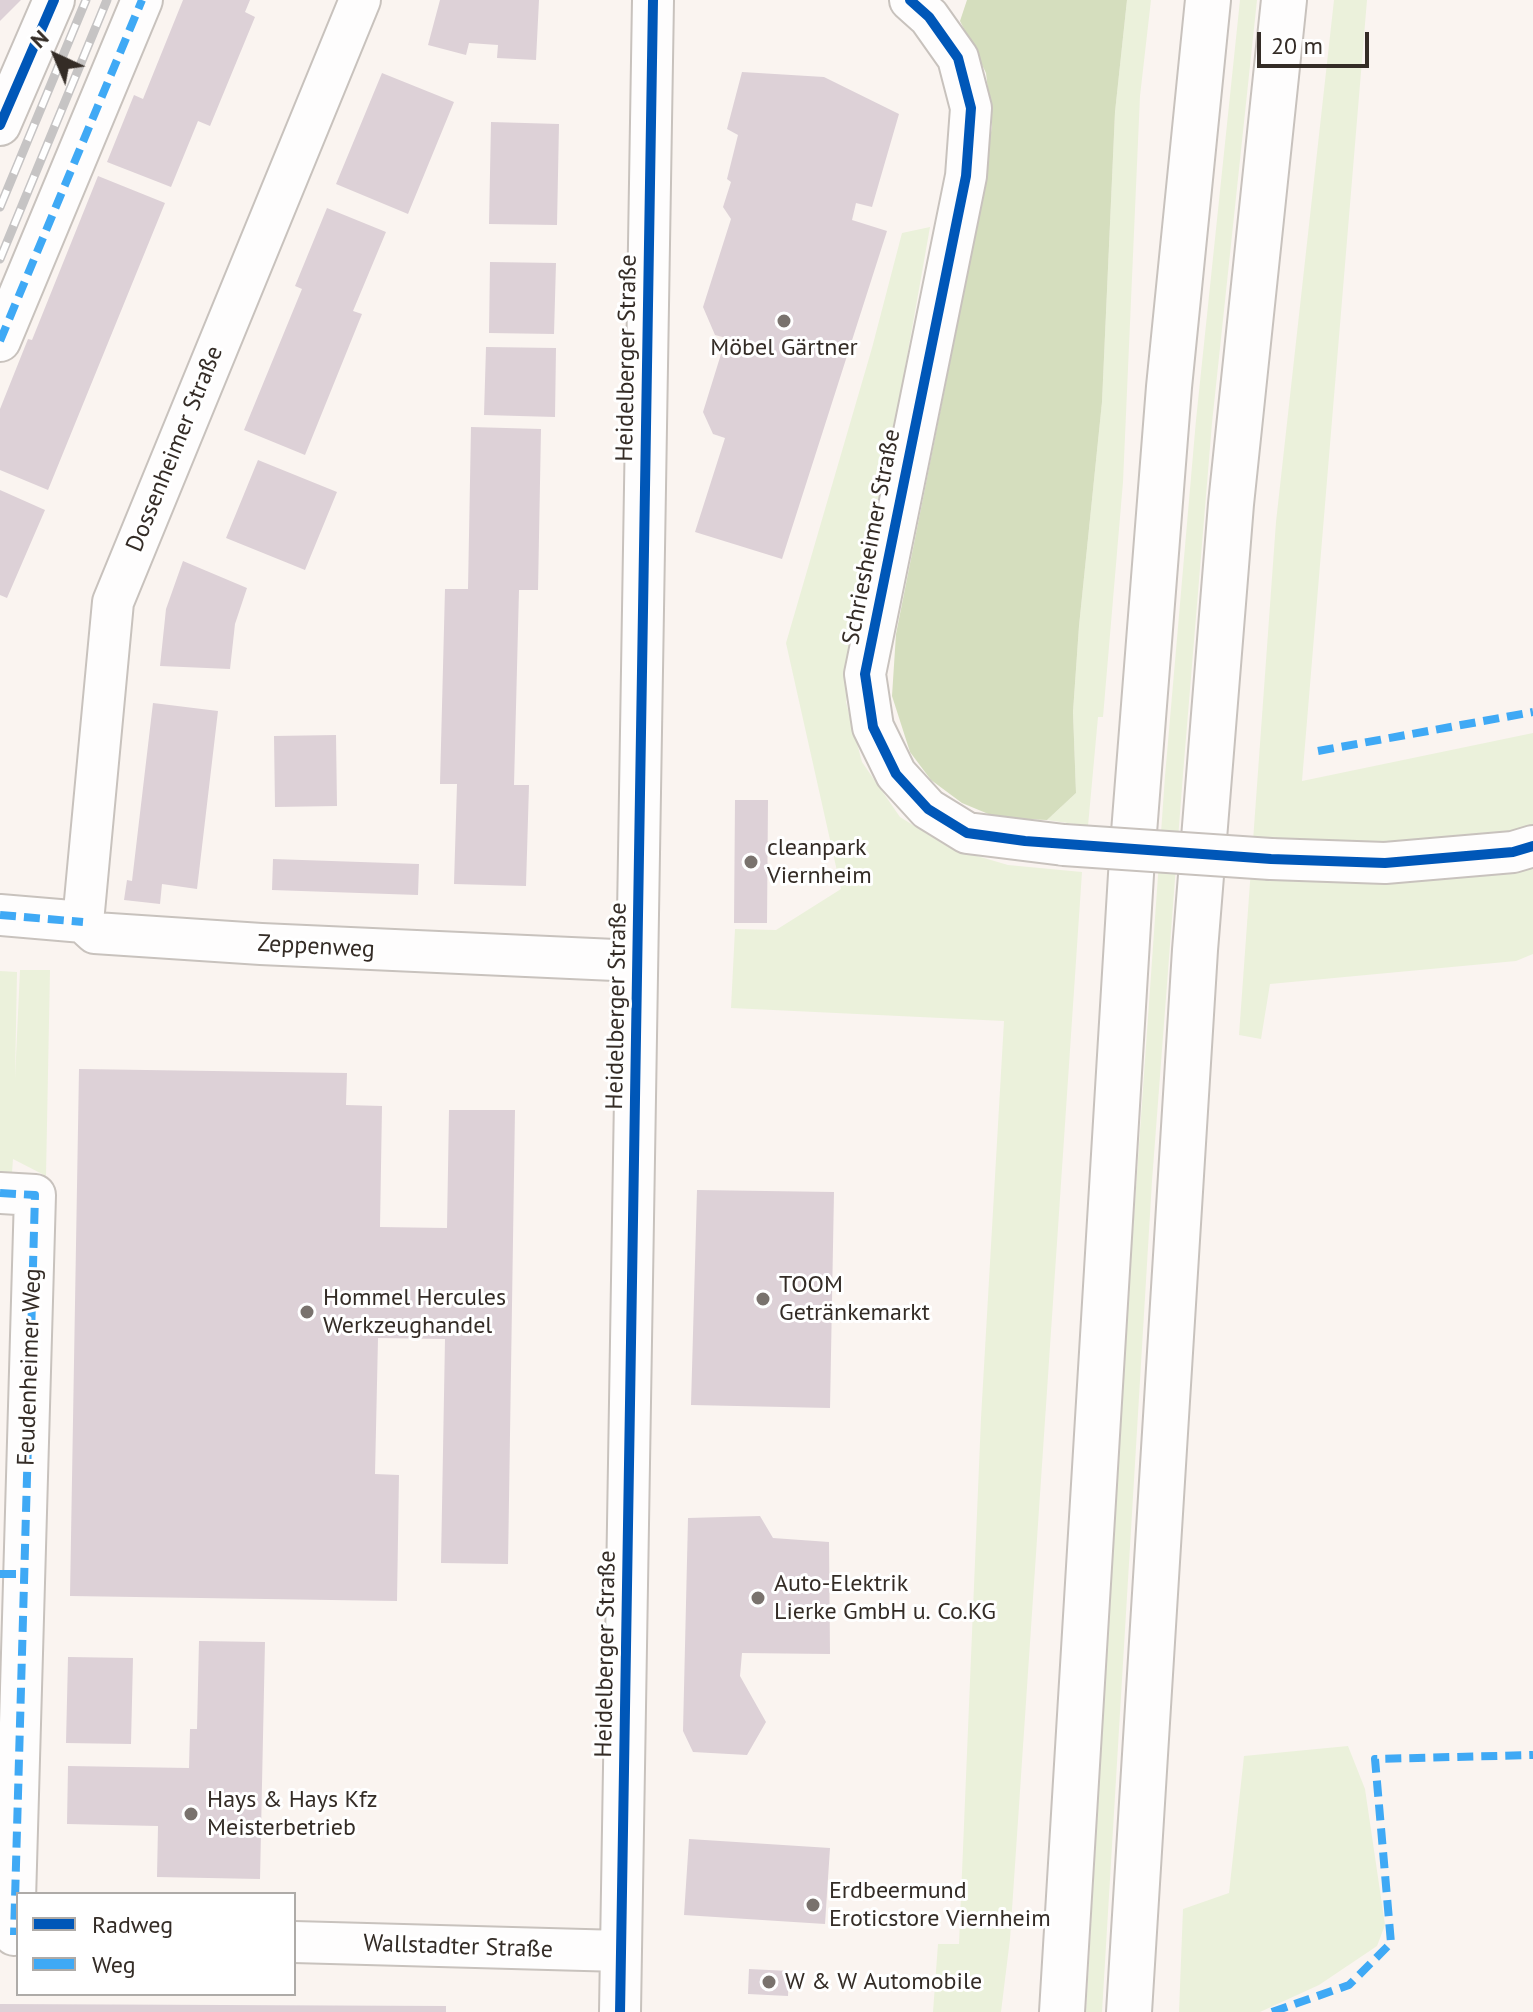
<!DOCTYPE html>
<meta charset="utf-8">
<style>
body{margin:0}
#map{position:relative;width:1533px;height:2012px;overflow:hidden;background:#faf4f0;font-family:"PT Sans",sans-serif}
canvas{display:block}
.legend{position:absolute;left:16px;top:1892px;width:280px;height:104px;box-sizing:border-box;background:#fff;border:2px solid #aeaba8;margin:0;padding:10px 14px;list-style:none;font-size:24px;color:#342c26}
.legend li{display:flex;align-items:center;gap:16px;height:40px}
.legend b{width:40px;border:2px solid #aeaba8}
.north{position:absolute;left:16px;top:16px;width:80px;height:80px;-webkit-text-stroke:6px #fff;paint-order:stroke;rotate:316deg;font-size:22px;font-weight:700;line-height:32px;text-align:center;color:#342c26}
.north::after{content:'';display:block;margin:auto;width:28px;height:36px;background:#342c26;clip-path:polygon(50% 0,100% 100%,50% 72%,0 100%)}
.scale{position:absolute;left:1257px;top:32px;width:112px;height:36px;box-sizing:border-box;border:4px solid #342c26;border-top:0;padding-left:10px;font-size:24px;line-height:28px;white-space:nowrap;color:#342c26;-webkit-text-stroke:6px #fff;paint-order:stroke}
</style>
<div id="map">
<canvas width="1533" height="2012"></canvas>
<ul class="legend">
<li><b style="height:10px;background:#0057b8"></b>Radweg</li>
<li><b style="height:10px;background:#3fa9f5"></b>Weg</li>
</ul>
<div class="north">N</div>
<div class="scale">20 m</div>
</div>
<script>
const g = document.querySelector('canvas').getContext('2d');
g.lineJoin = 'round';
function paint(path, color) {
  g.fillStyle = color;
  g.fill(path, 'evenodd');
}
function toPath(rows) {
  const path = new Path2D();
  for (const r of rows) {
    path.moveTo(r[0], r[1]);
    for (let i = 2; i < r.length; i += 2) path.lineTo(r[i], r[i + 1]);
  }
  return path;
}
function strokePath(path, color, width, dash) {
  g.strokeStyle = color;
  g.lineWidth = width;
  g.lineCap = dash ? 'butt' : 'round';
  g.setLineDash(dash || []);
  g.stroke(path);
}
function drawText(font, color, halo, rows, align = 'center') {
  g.font = font + ' "PT Sans",sans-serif';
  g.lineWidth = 6;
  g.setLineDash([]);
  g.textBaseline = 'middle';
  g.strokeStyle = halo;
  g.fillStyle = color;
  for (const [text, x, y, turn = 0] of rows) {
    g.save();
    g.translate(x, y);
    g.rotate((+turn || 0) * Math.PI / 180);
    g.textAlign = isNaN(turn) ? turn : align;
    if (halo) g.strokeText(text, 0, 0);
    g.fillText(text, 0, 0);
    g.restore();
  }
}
const green = toPath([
 [1127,0,1151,0,1140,96,1123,482,1103,717,1098,717,1088,826,1047,820,1076,793,1073,712,1079,626,1102,402,1115,112],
 [1240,0,1257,0,1212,423,1183,774,1152,1181,1102,2012,1086,2012,1122,1386,1165,776,1196,420],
 [1334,0,1367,0,1302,781,1533,733,1533,954,1516,961,1270,984,1261,1039,1239,1035,1276,522],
 [930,227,846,702,862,762,900,817,950,848,1008,865,1082,872,1010,1939,1001,2012,933,2012,938,1944,959,1944,981,1418,1004,1021,731,1008,735,929,776,930,841,889,786,643,872,348,902,233],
 [20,970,50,970,46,1176,13,1159,12,1173,0,1173,0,971,17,972,15,1079],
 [1348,1746,1365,1789,1385,1925,1377,1946,1319,1985,1260,2012,1179,2012,1183,1909,1229,1893,1244,1756]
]);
const forest = toPath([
 [967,0,1127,0,1115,112,1102,402,1079,626,1073,712,1076,793,1047,820,998,818,962,803,931,780,910,752,892,696,896,634,969,267,992,126,986,73,960,21]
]);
const building = toPath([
 [0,0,21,0,0,21],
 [183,0,250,0,245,12,255,17,210,126,198,121,171,187,107,162,134,95,143,99],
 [440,0,539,0,536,60,497,58,498,45,469,43,466,55,428,45],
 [742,72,824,77,899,114,872,207,856,203,852,220,887,231,782,559,695,532,725,438,713,434,703,412,726,338,715,335,703,307,731,219,723,207,731,182,727,179,738,135,727,129],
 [382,73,454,102,408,214,336,184],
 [491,122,559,124,557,225,489,224],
 [98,176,165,203,48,490,0,470,0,409,28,339,32,340],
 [327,208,386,232,353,311,362,314,305,455,244,430,302,289,295,286],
 [490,262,556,263,554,334,489,333],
 [486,347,556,348,555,417,484,415],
 [471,427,541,429,538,590,519,590,514,785,529,785,526,886,454,884,457,784,440,784,445,589,468,589],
 [258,460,337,492,305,570,226,538],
 [0,490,45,510,7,598,0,595],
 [183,561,247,588,235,624,230,669,160,666,166,609],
 [153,703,218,711,197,889,162,884,160,904,124,900,127,880,132,881],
 [336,735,337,806,275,807,274,736],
 [735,800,768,800,767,923,734,923],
 [273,859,419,864,418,895,272,890],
 [79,1069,347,1073,346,1105,382,1106,380,1227,447,1228,449,1110,515,1110,508,1564,441,1563,445,1339,378,1338,375,1474,399,1475,397,1601,70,1596],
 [697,1190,834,1192,830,1408,691,1405],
 [760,1516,773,1538,829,1542,830,1654,742,1653,740,1676,766,1722,747,1755,693,1752,683,1731,688,1518],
 [199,1641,265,1642,260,1879,157,1877,158,1826,67,1824,68,1766,189,1768,190,1729,197,1729],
 [68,1657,133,1658,131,1744,66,1743],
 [689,1839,830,1848,825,1924,684,1915],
 [749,1969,789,1971,788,1996,748,1994],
 [0,2004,446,2006,446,2012,0,2012]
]);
const minor = toPath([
 [910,0,929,17,958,58,971,108,966,176,865,674,873,727,896,774,928,809,967,833,1064,845],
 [0,125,54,0],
 [0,341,142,0],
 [1271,859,1385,863,1513,852,1533,846],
 [0,915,83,922,95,933,261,944,637,961],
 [83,922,113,602,360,0],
 [0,1193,35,1195,14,1935],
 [294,1942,621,1951],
 [620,2012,653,0]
]);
const highway = toPath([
 [1062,2012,1132,858,1169,387,1208,0],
 [1129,2012,1195,950,1231,504,1284,0]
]);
const rail = toPath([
 [0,207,86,0],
 [0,259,107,0]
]);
const minorBridge = toPath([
 [1064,845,1271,859]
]);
const quiet = toPath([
 [0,341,142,0],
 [1318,751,1533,712],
 [0,915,83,922],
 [0,1193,35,1195,14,1935],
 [0,1574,24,1574],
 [1272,2012,1349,1985,1391,1943,1375,1759,1533,1755]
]);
const cycleway = toPath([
 [910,0,929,17,958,58,971,108,966,176,865,674,873,727,896,774,928,809,967,833,1025,841,1271,859,1385,863,1513,852,1533,846],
 [0,125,54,0],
 [620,2012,653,0]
]);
const markers = [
 [784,321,8,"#79726d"],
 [751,862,8,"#79726d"],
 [763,1299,8,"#79726d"],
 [307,1312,8,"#79726d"],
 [758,1598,8,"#79726d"],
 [191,1814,8,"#79726d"],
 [813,1905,8,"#79726d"],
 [769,1982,8,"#79726d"]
];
const poiNames = [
 ["Möbel Gärtner",784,348,"center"],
 ["cleanpark",767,848],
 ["Viernheim",767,876],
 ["TOOM",779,1285],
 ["Getränkemarkt",779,1313],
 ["Hommel Hercules",323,1298],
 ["Werkzeughandel",323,1326],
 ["Auto-Elektrik",774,1584],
 ["Lierke GmbH u. Co.KG",774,1612],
 ["Hays & Hays Kfz",207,1800],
 ["Meisterbetrieb",207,1828],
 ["Erdbeermund",829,1891],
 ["Eroticstore Viernheim",829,1919],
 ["W & W Automobile",785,1982]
];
const streetNames = [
 ["Heidelberger Straße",627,358,-89],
 ["Dossenheimer Straße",175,449,-68],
 ["Schriesheimer Straße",872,537,-79],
 ["Zeppenweg",316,947,3],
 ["Heidelberger Straße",617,1006,-89],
 ["Feudenheimer Weg",30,1367,-88],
 ["Heidelberger Straße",606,1654,-89],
 ["Wallstadter Straße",458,1947,2]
];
paint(green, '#ebf1db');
paint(forest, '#d5debe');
paint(building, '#ddd1d7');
strokePath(minor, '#c8c2bd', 44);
strokePath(highway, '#c8c2bd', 48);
strokePath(minor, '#fefdfd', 40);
strokePath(highway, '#fefdfd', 44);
strokePath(rail, '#c6c4c4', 9);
strokePath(rail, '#fff', 6, [18]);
strokePath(minorBridge, '#c8c2bd', 44, []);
strokePath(minorBridge, '#fefdfd', 40);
strokePath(quiet, '#3fa9f5', 8, [16, 8]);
strokePath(cycleway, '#0057b8', 10);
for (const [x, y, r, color] of markers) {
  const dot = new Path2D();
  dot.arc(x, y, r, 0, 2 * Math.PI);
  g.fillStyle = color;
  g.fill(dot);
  strokePath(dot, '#fff', 3);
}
drawText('24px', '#342c26', '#fff', poiNames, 'left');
drawText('24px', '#342c26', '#fff', streetNames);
</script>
